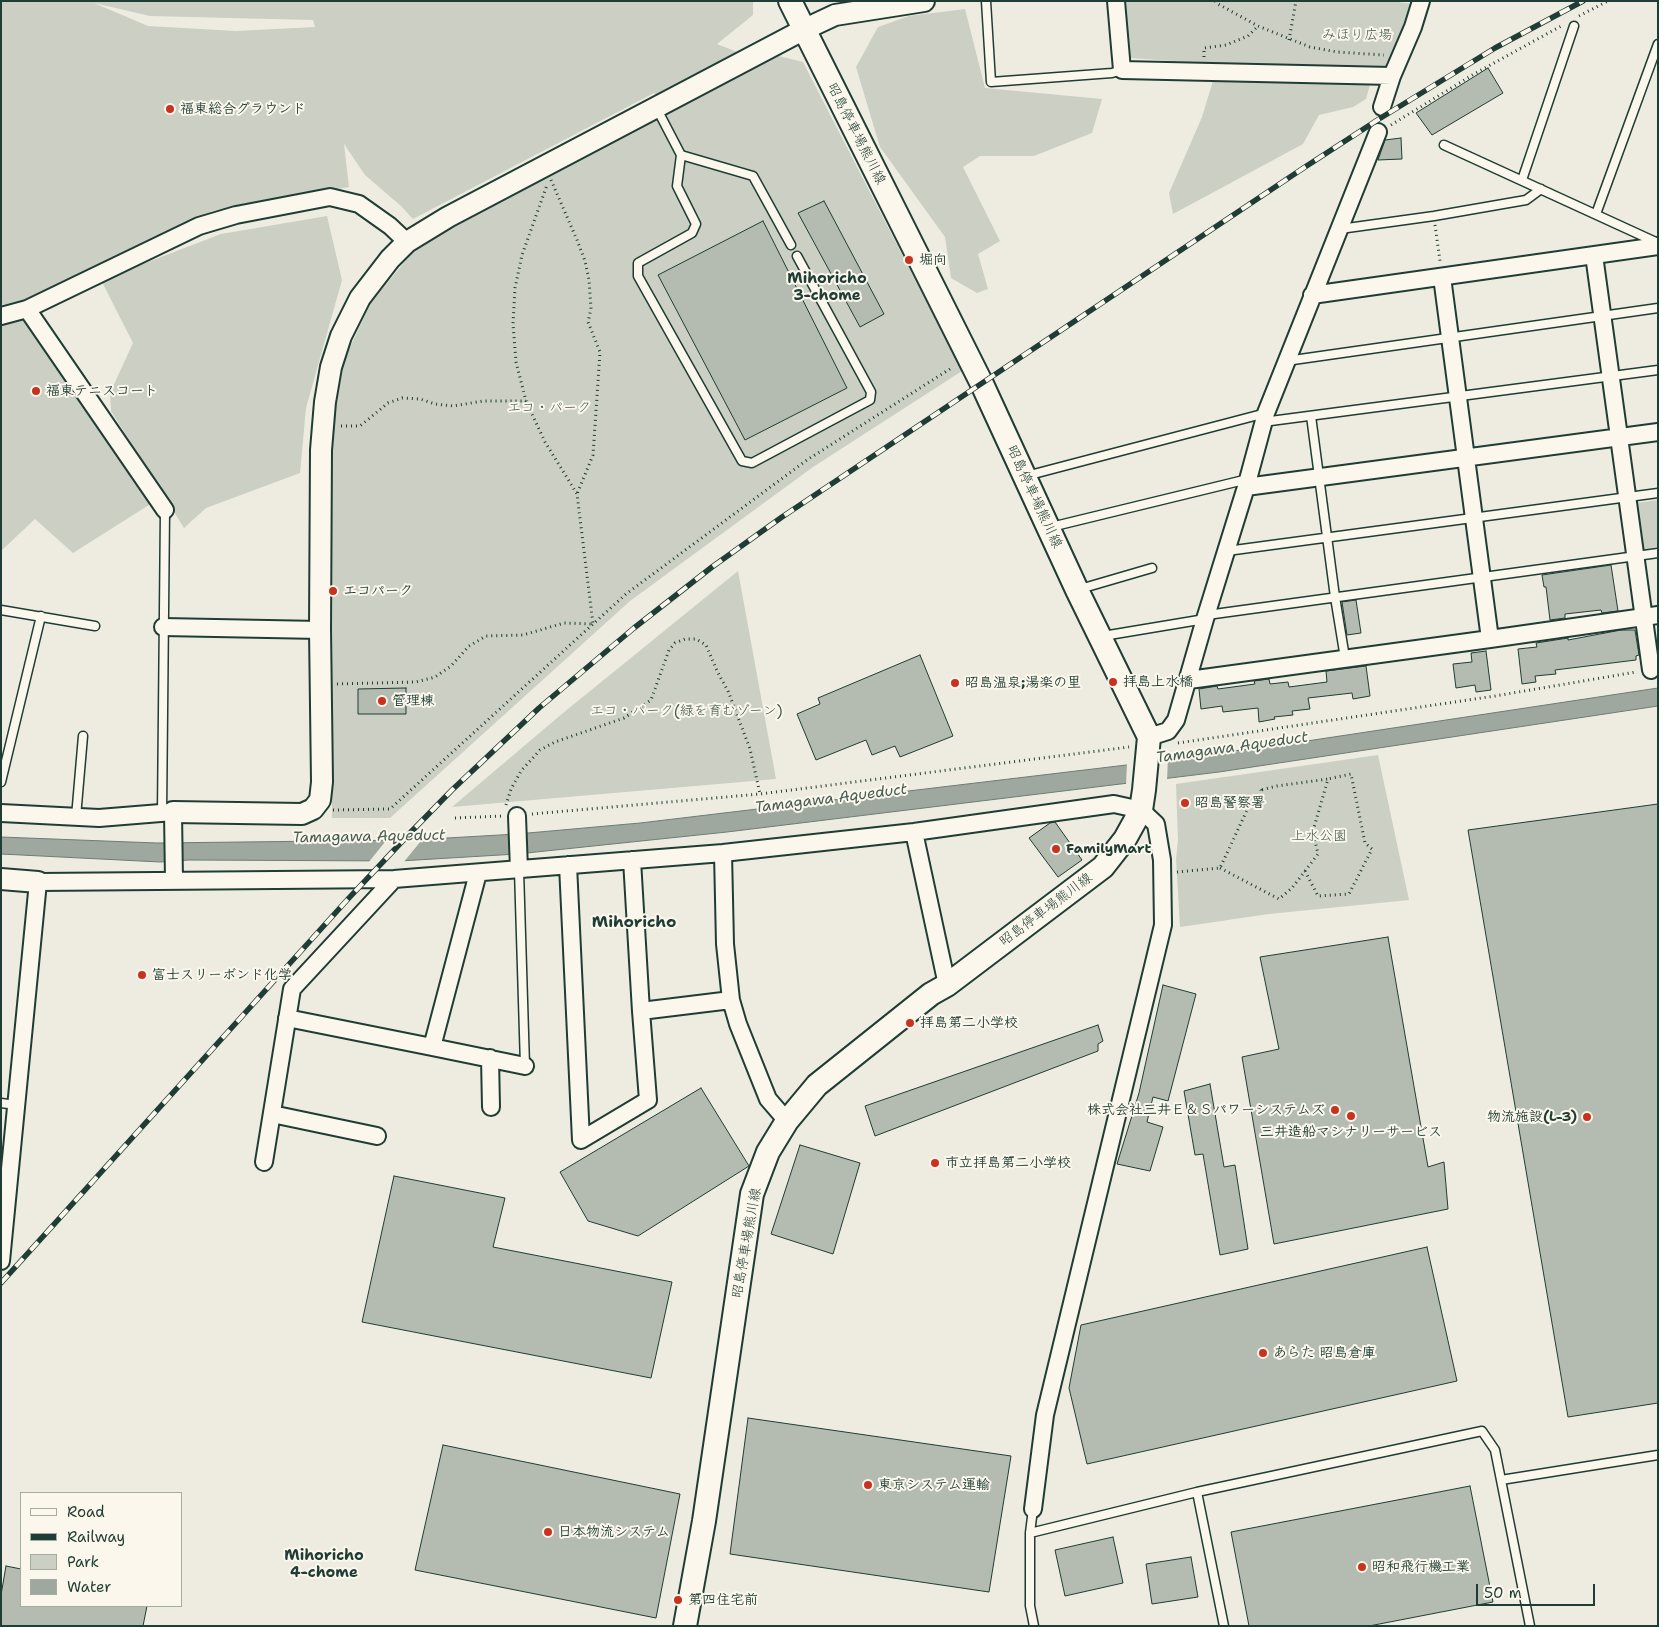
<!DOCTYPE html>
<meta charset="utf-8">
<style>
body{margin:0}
#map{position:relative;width:1659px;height:1627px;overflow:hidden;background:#eeece1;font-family:"Shantell Sans",sans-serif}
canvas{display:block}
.frame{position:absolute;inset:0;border:2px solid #1f3d34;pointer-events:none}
.legend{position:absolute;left:20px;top:1492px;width:162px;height:115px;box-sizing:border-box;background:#fbf7ec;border:1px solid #a3ada2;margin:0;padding:6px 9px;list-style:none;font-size:15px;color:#1f3d34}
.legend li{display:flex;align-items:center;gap:10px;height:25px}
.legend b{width:25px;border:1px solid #a3ada2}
.scale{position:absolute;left:1476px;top:1584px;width:119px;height:22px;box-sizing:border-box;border:2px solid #1f3d34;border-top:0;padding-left:6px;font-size:15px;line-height:18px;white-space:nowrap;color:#1f3d34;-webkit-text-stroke:4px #fbf7ec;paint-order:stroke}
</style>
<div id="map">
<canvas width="1659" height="1627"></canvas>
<div class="frame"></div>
<ul class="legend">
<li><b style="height:6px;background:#fbf7ec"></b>Road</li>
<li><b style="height:6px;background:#1f3d34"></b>Railway</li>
<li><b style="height:14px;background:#cbcfc4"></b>Park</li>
<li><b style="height:14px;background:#9fa89f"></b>Water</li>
</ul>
<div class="scale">50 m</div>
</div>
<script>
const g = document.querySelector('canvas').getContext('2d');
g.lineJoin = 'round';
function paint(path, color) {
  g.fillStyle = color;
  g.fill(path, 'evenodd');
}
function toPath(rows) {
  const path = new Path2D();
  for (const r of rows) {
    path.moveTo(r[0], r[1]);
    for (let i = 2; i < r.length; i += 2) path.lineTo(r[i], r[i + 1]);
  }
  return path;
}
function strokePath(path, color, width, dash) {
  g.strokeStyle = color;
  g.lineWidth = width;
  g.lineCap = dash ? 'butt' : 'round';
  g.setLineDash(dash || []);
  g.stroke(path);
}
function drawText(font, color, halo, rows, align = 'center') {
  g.font = font + ' "Shantell Sans","Klee One",sans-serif';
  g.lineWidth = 4;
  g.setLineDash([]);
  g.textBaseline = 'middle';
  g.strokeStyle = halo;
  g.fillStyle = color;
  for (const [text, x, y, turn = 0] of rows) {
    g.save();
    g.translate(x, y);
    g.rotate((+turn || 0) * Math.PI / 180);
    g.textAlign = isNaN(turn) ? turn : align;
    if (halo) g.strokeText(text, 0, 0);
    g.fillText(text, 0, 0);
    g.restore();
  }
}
const green = toPath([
 [1,1,753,1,753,15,717,44,765,63,779,56,803,62,962,371,813,467,630,601,390,818,332,818,331,446,334,402,340,369,370,304,416,248,671,109,654,93,413,219,401,206,365,175,344,144,349,187,212,211,23,300,1,306],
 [94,3,150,16,313,20,315,27,236,31,148,26],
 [1125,1,1390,1,1413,4,1389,70,1374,70,1366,99,1353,107,1319,115,1303,144,1173,214,1169,193,1202,117,1212,84,1216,64,1130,58],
 [965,9,985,88,1102,99,1092,133,1034,156,980,156,963,167,1000,241,978,254,988,289,977,293,951,278,945,237,880,147,856,67,878,27,909,16],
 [327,216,342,280,306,408,300,473,206,508,184,528,111,411,110,393,133,343,101,280,221,234],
 [20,316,152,503,73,553,35,519,1,551,1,321],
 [1658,500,1658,547,1643,550,1636,503],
 [738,571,776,779,452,807,563,713],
 [1378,755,1409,900,1269,914,1180,927,1176,859,1178,840,1176,784]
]);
const water = toPath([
 [1658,688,1658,706,1219,772,727,832,517,854,400,861,189,860,160,862,1,854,1,837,157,843,412,840,517,834,640,823,1160,761,1307,741,1658,688]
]);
const pier = toPath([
 [1168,757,1167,781,1126,786,1127,762],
 [425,836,403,863,368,863,389,837]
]);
const building = toPath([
 [1488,68,1503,93,1432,135,1416,113,1488,68],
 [1401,138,1402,159,1378,160,1385,140,1401,138],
 [824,201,884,314,860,327,798,213,824,201],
 [763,221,847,388,745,440,658,275,763,221],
 [1611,565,1618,611,1602,613,1601,610,1565,614,1565,618,1550,620,1546,587,1544,587,1542,575,1611,565],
 [1356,600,1361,633,1347,635,1342,602,1356,600],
 [1621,630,1635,630,1639,655,1636,656,1636,660,1555,670,1556,674,1535,676,1536,682,1522,684,1518,649,1537,647,1536,643,1568,638,1568,640,1621,630],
 [1486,651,1491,690,1476,692,1475,685,1456,688,1453,664,1472,662,1471,653,1486,651],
 [920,655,953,736,900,757,895,746,872,755,866,740,816,760,797,714,820,704,818,698,920,655],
 [1366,666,1370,696,1353,699,1352,693,1308,698,1310,709,1292,711,1293,715,1274,717,1275,719,1259,722,1258,708,1223,712,1222,706,1201,709,1199,689,1217,686,1218,689,1255,684,1254,681,1269,679,1270,684,1288,682,1289,687,1327,682,1326,671,1366,666],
 [406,688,406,714,358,714,358,689,406,688],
 [1658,804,1658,1403,1568,1417,1468,830,1658,804],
 [1055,822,1082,860,1058,877,1029,838,1050,823,1055,822],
 [1388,937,1428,1167,1444,1162,1448,1209,1274,1244,1242,1057,1279,1049,1260,957,1388,937],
 [1163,985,1196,994,1168,1101,1153,1097,1147,1122,1163,1127,1150,1171,1117,1164,1139,1093,1163,985],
 [1098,1025,1103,1041,1098,1044,1098,1051,875,1136,865,1106,1098,1025],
 [1210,1084,1224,1167,1235,1165,1248,1249,1220,1255,1203,1154,1195,1155,1184,1091,1210,1084],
 [701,1088,749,1166,638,1236,588,1221,560,1172,701,1088],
 [800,1145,860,1163,833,1254,771,1234,800,1145],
 [394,1176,505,1198,493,1247,672,1282,651,1378,362,1322,394,1176],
 [1427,1247,1457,1381,1087,1464,1069,1388,1081,1325,1427,1247],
 [748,1418,1011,1456,989,1592,730,1554,748,1418],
 [443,1445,680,1494,656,1618,415,1570,443,1445],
 [1470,1486,1493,1602,1369,1626,1249,1626,1231,1532,1470,1486],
 [1113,1537,1123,1583,1065,1596,1055,1550,1113,1537],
 [1191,1557,1198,1597,1152,1604,1146,1564,1191,1557],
 [6,1566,21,1569,21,1606,147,1606,143,1626,1,1626,1,1595,6,1566]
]);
const path = toPath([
 [1215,1,1218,4,1258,26,1310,47,1337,52,1384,55],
 [1579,16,1608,1],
 [1289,40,1296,1],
 [1204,57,1204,48,1226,45,1248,36,1258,26],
 [1391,125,1474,74,1563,25],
 [551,180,577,240,585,261,589,280,591,309,588,322,600,352,593,455,577,494],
 [1435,225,1440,261],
 [341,426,360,426,388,403,402,398,420,399,435,404,453,406,483,401,526,401],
 [337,684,416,682,435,677,451,666,469,646,486,636,523,635,564,623,593,624,577,494,545,442,526,401,516,362,513,324,515,288,522,255,547,185],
 [1178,743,1495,696,1636,672],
 [506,805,511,789,521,771,540,750,555,742,624,718,651,700,669,650,675,643,685,639,696,639,706,645,718,673,728,691,750,749,760,794],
 [333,810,390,809,626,594,807,460,953,367],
 [532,814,760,794,1129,747],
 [455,818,503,816],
 [1220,868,1279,899,1292,888,1318,854,1313,831,1328,779,1277,786,1261,790],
 [1305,871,1318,896,1349,894,1372,849,1365,843,1351,774,1328,779],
 [1177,872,1220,868,1248,808,1260,803,1261,790,1259,786]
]);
const service = toPath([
 [986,1,991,82,1112,73,1122,70],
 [657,109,681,155],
 [1444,145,1658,243],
 [1522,180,1574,26],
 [1596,214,1658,44],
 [1340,229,1434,216,1526,200,1541,189],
 [791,245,753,176,681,155,677,186,696,224,692,233,638,263,638,276,742,461,752,463,870,400,871,392,797,256],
 [1286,361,1658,308],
 [1311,416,1335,597,1345,658],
 [1263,422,1658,370],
 [1026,476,1266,413],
 [1051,527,1248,479],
 [1227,551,1658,493],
 [1080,589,1152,568],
 [1,610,95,626],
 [1207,615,1658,553],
 [1103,636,1205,619],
 [1,782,41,616],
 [162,813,165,510],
 [76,817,83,736],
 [519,870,525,1066],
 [1,1103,16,1105],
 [1501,1480,1658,1455],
 [1197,1492,1224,1626],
 [1033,1509,1030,1533,1030,1606,1034,1626],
 [1030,1533,1197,1492,1482,1431,1495,1450,1530,1626]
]);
const minor = toPath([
 [1116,1,1122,70,1392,76],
 [1382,107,1392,76,1413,27,1421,1],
 [1594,255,1651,670],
 [1442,277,1490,639],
 [1312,295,1658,246],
 [27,309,165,510],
 [1,316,27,309,199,226,236,215,330,197,359,204,390,226,407,242],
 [1246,487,1658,432],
 [163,627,320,630],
 [1189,680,1490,639,1658,615],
 [1149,737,1168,731,1176,720,1205,619,1246,487,1266,413,1378,132],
 [1,813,99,818,173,812,174,881],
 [517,816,519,870],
 [914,832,947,985],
 [723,853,725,944,731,1000,738,1024,768,1099,787,1121],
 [568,865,581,1140,648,1100,641,1011,632,860],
 [641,1011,731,1000],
 [287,1018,432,1047,478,873],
 [432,1047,525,1066],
 [490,1058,491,1107],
 [272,1114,377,1136],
 [264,1162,292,989,394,879],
 [1,1261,38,882,394,879,723,853,914,832,1114,804,1141,810,1156,824,1162,860,1163,925,1045,1415,1033,1509]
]);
const tertiary = toPath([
 [173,812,302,814,313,809,320,800,322,782,320,630,321,450,325,402,331,367,341,336,360,298,390,259,407,242,448,217,803,30,835,15,924,1],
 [1,879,38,882]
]);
const secondary = toPath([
 [685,1626,704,1521,752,1194,768,1152,787,1121,817,1085,931,994,947,985,1103,867,1125,839,1141,810,1144,790,1149,737,1077,590,982,384,790,1]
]);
const rail = toPath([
 [1,1283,348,899,411,832,452,790,539,708,634,628,712,567,782,517,1305,167,1379,119,1495,48,1583,1]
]);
const markers = [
 [170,109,5,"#c8321e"],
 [909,260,5,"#c8321e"],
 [36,391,5,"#c8321e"],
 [333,591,5,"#c8321e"],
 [1113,682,5,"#c8321e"],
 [955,683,5,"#c8321e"],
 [382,701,5,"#c8321e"],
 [1185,803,5,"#c8321e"],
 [1056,849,5,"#c8321e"],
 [142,975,5,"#c8321e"],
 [910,1023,5,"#c8321e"],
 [1335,1110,5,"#c8321e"],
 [1351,1116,5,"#c8321e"],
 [1587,1117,5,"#c8321e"],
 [935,1163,5,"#c8321e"],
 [1263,1353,5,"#c8321e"],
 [868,1485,5,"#c8321e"],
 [548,1532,5,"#c8321e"],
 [1362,1567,5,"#c8321e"],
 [678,1600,5,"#c8321e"]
];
const parkNames = [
 ["みほり広場",1357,35],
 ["エコ・パーク",549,408],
 ["エコ・パーク(緑を育むゾーン)",686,711],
 ["上水公園",1319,836]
];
const poiNames = [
 ["福東総合グラウンド",180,109],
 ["堀向",919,260],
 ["福東テニスコート",46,391],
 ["エコパーク",343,591],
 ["拝島上水橋",1123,682],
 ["昭島温泉;湯楽の里",965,683],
 ["管理棟",392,701],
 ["昭島警察署",1195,803],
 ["FamilyMart",1066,849],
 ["富士スリーボンド化学",152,975],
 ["拝島第二小学校",920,1023],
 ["株式会社三井Ｅ＆Ｓパワーシステムズ",1325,1110,"right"],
 ["物流施設(L-3)",1577,1117,"right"],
 ["三井造船マシナリーサービス",1351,1132,"center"],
 ["市立拝島第二小学校",945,1163],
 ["あらた 昭島倉庫",1273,1353],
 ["東京システム運輸",878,1485],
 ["日本物流システム",558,1532],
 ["昭和飛行機工業",1372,1567],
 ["第四住宅前",688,1600]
];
const streetNames = [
 ["昭島停車場熊川線",856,134,63],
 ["昭島停車場熊川線",1034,497,65],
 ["昭島停車場熊川線",1046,910,-37],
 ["昭島停車場熊川線",747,1243,-80]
];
const neighbourhoodNames = [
 ["Mihoricho",827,279],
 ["3-chome",827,296],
 ["Mihoricho",324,1556],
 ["4-chome",324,1573]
];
const waterNames = [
 ["Tamagawa Aqueduct",1232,748,-8],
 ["Tamagawa Aqueduct",831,799,-7],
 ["Tamagawa Aqueduct",369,837,-1]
];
const quarterNames = [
 ["Mihoricho",634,923]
];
paint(green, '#cbcfc4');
paint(water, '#9fa89f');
strokePath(water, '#6c7d74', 1);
paint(pier, '#eeece1');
paint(building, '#b4bbb0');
strokePath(building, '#1f3d34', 1);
strokePath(service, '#1f3d34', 11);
strokePath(minor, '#1f3d34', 20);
strokePath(tertiary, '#1f3d34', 24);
strokePath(secondary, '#1f3d34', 26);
strokePath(path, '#1f3d34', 3, [1, 4]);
strokePath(service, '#fbf7ec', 8);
strokePath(minor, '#fbf7ec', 16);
strokePath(tertiary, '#fbf7ec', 20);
strokePath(secondary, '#fbf7ec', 22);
strokePath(rail, '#1f3d34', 5.5);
strokePath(rail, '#fbf7ec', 4, [11]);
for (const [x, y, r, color] of markers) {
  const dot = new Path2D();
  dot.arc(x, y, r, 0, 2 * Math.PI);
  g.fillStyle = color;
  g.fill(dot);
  strokePath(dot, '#fbf7ec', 2);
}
drawText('14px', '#415a51', '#fbf7ec', parkNames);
drawText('bold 14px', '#1f3d34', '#fbf7ec', poiNames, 'left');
drawText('14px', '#1f3d34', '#fbf7ec', streetNames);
drawText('bold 15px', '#1f3d34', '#fbf7ec', neighbourhoodNames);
drawText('italic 15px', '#455d54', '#fbf7ec', waterNames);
drawText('bold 16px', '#1f3d34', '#fbf7ec', quarterNames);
</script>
